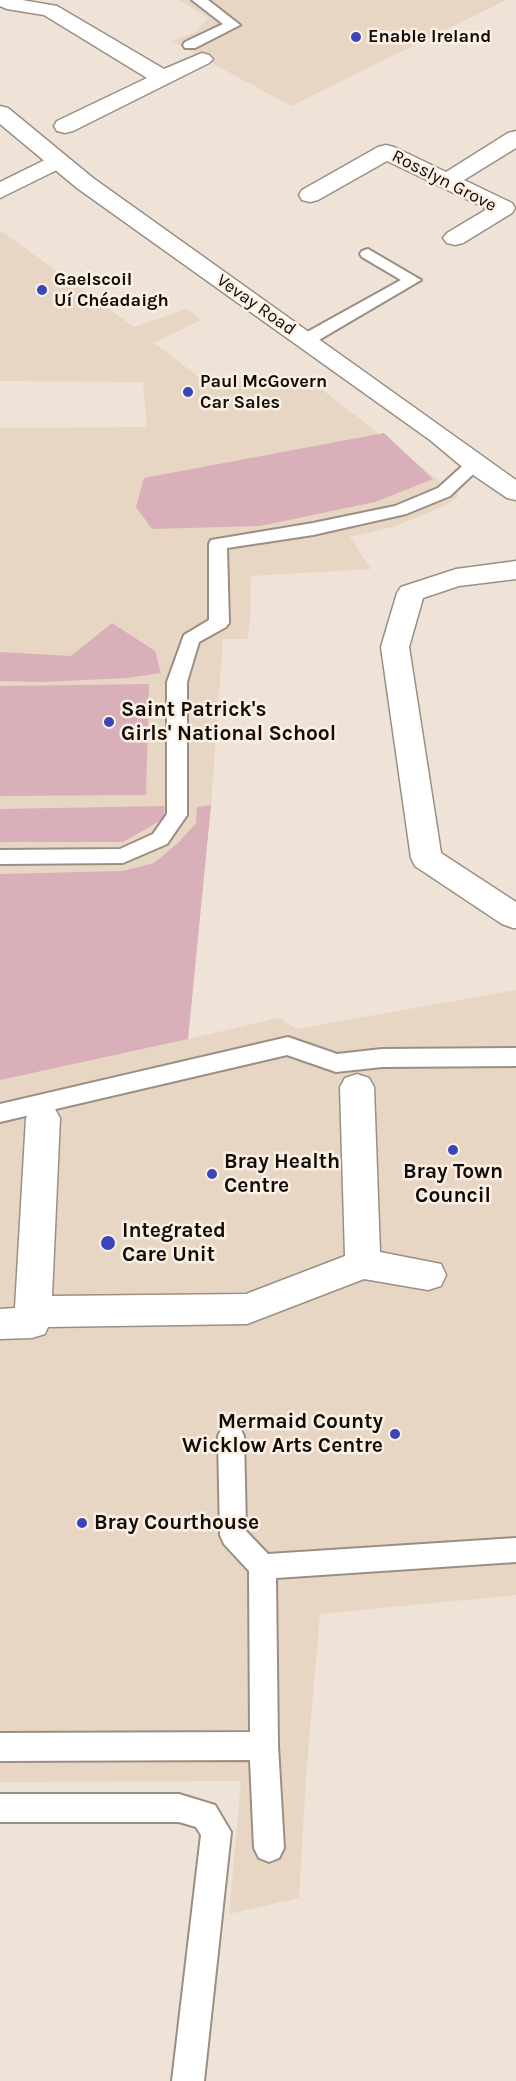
<!DOCTYPE html>
<meta charset="utf-8">
<style>
body{margin:0}
canvas{display:block;background:#efe2d6}
</style>
<canvas width="516" height="2081"></canvas>
<script>
const g = document.querySelector('canvas').getContext('2d');
g.lineJoin = 'round';
function paint(path, color) {
  g.fillStyle = color;
  g.fill(path, 'evenodd');
}
function toPath(rows) {
  const path = new Path2D();
  for (const r of rows) {
    path.moveTo(r[0], r[1]);
    for (let i = 2; i < r.length; i += 2) path.lineTo(r[i], r[i + 1]);
  }
  return path;
}
function strokePath(path, color, width, dash) {
  g.strokeStyle = color;
  g.lineWidth = width;
  g.lineCap = dash ? 'butt' : 'round';
  g.setLineDash(dash || []);
  g.stroke(path);
}
function drawText(font, color, halo, rows, align = 'center') {
  g.font = font + ' Karla,sans-serif';
  g.lineWidth = 5;
  g.setLineDash([]);
  g.textBaseline = 'middle';
  g.strokeStyle = halo;
  g.fillStyle = color;
  for (const [text, x, y, turn = 0] of rows) {
    g.save();
    g.translate(x, y);
    g.rotate((+turn || 0) * Math.PI / 180);
    g.textAlign = isNaN(turn) ? turn : align;
    if (halo) g.strokeText(text, 0, 0);
    g.fillText(text, 0, 0);
    g.restore();
  }
}
const built = toPath([
 [179,0,506,0,291,106,171,41,196,32,208,18],
 [0,230,134,327,187,309,201,320,154,343,200,378,258,383,315,384,459,496,442,507,393,527,350,537,371,569,251,576,250,623,247,639,223,639,211,805,188,1039,279,1018,296,1029,516,990,516,1595,320,1614,306,1776,299,1898,229,1914,241,1781,0,1782,0,428,147,427,143,382,0,381]
]);
const green = toPath([
 [384,433,433,479,375,502,260,526,152,529,136,507,144,478],
 [112,623,155,651,161,673,127,678,45,682,0,681,0,652,71,656],
 [149,684,146,795,0,796,0,686],
 [211,805,188,1039,0,1080,0,874,123,871,154,863,178,843,196,823,197,807],
 [164,806,165,818,123,842,0,842,0,809]
]);
const lane = toPath([
 [192,0,208,0,240,25,195,48,185,48,183,45,185,42,223,24,192,0],
 [368,249,421,280,312,344,300,344,298,340,300,336,401,280,362,257,360,254,362,251,368,249],
 [475,459,481,460,484,464,450,496,406,514,313,535,227,548,229,623,226,627,199,642,187,682,187,815,167,844,123,863,0,864,0,850,120,849,153,834,167,814,167,682,184,635,209,620,209,544,211,540,313,523,395,506,438,488,469,460,475,459],
 [288,1037,337,1054,382,1049,516,1048,516,1066,382,1067,336,1072,287,1055,0,1122,0,1104,288,1037],
 [231,1425,240,1428,244,1436,246,1531,268,1554,516,1538,516,1562,276,1578,278,1746,284,1848,279,1858,269,1862,259,1858,254,1848,250,1760,0,1761,0,1733,250,1732,249,1571,224,1544,220,1535,218,1436,222,1428,231,1425],
 [0,1794,179,1794,215,1805,231,1832,204,2081,172,2081,201,1835,196,1827,179,1822,0,1822,0,1794]
]);
const street = toPath([
 [0,0,22,0,57,6,164,69,202,53,209,55,213,59,209,63,73,131,65,133,57,131,54,126,57,121,147,78,44,15,7,9,0,6,0,0],
 [516,131,516,148,464,180,512,203,515,208,512,213,463,243,455,245,447,243,443,238,447,233,487,209,387,161,318,200,310,202,302,200,299,195,302,190,378,147,386,145,394,147,446,172,508,133,516,131],
 [57,154,65,156,68,161,65,166,0,198,0,182,57,154],
 [516,561,516,579,459,586,423,598,409,647,441,853,516,902,516,928,513,928,502,924,415,866,411,858,381,647,397,593,401,587,456,569,516,561],
 [357,1074,369,1078,374,1087,380,1252,441,1264,446,1275,441,1286,428,1290,364,1279,247,1324,48,1327,45,1334,32,1338,0,1339,0,1309,15,1308,26,1118,31,1109,43,1105,55,1109,60,1118,52,1296,246,1294,345,1256,340,1087,345,1078,357,1074]
]);
const secondary = toPath([
 [0,106,8,108,93,178,516,480,516,500,507,498,466,470,430,440,77,188,0,124,0,106]
]);
const markers = [
 [356,37,6,"#3946b9"],
 [42,290,6,"#3946b9"],
 [188,392,6,"#3946b9"],
 [109,722,6,"#3946b9"],
 [453,1150,6,"#3946b9"],
 [212,1174,6,"#3946b9"],
 [108,1243,8,"#3946b9"],
 [395,1434,6,"#3946b9"],
 [82,1523,6,"#3946b9"]
];
const farPoinames = [
 ["Enable Ireland",368,37],
 ["Gaelscoil",54,280],
 ["Uí Chéadaigh",54,301],
 ["Paul McGovern",200,382],
 ["Car Sales",200,403]
];
const farStreetnames = [
 ["Rosslyn Grove",444,181,27],
 ["Vevay Road",256,305,35]
];
const poiNames = [
 ["Saint Patrick's",121,710],
 ["Girls' National School",121,734],
 ["Bray Health",224,1162],
 ["Centre",224,1186],
 ["Bray Town",453,1172,"center"],
 ["Council",453,1196,"center"],
 ["Integrated",122,1231],
 ["Care Unit",122,1255],
 ["Mermaid County",383,1422,"right"],
 ["Wicklow Arts Centre",383,1446,"right"],
 ["Bray Courthouse",94,1523]
];
paint(built, '#e8d6c4');
paint(green, '#d9b0b9');
strokePath(lane, '#9b8f84', 4);
strokePath(street, '#9b8f84', 3);
strokePath(secondary, '#9b8f84', 3);
paint(lane, '#fff');
paint(street, '#fff');
paint(secondary, '#fff');
for (const [x, y, r, color] of markers) {
  const dot = new Path2D();
  dot.arc(x, y, r, 0, 2 * Math.PI);
  g.fillStyle = color;
  g.fill(dot);
  strokePath(dot, '#fcefe3', 2);
}
drawText('bold 18px', '#100c08', '#fcefe3', farPoinames, 'left');
drawText('18px', '#100c08', '#fcefe3', farStreetnames);
drawText('bold 21px', '#100c08', '#fcefe3', poiNames, 'left');
</script>
